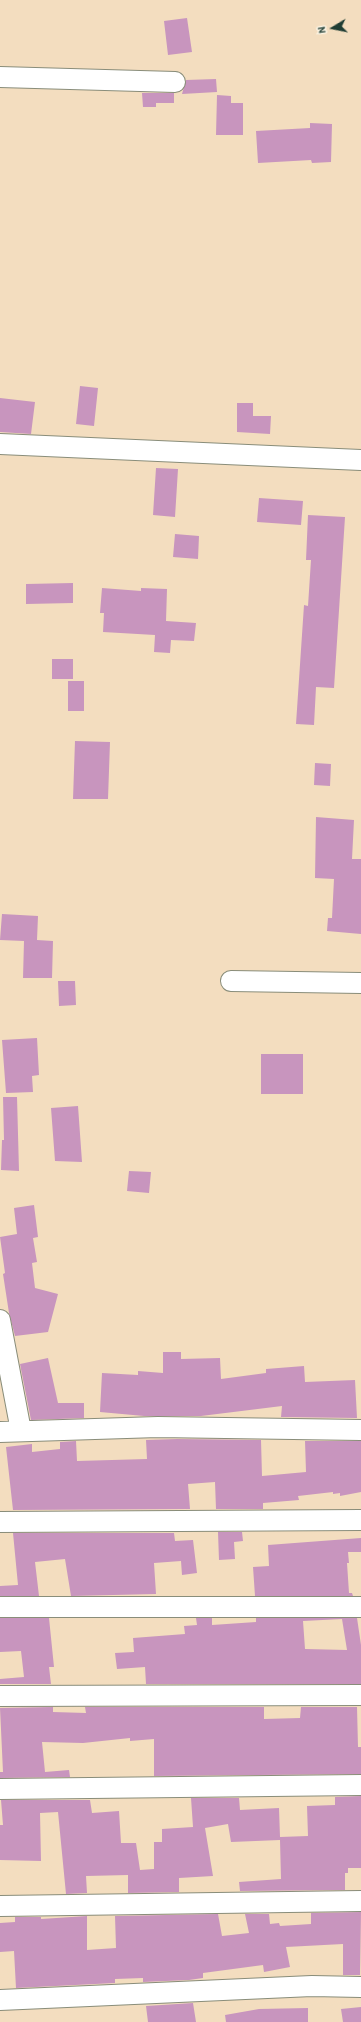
<!DOCTYPE html>
<style>
body{margin:0}
#map{position:relative;width:361px;height:2022px;overflow:hidden;background:#f3ddbf;font-family:"Patrick Hand",sans-serif}
canvas{display:block}
.north{position:absolute;left:313px;top:8px;width:40px;height:40px;-webkit-text-stroke:3px #fcf5e5;paint-order:stroke;rotate:260deg;font-size:11px;font-weight:700;line-height:16px;text-align:center;color:#1f3d34}
.north::after{content:'';display:block;margin:auto;width:14px;height:18px;background:#1f3d34;clip-path:polygon(50% 0,100% 100%,50% 72%,0 100%)}
</style>
<div id="map">
<canvas width="361" height="2022"></canvas>
<div class="north">N</div>
</div>
<script>
const g = document.querySelector('canvas').getContext('2d');
g.lineJoin = 'round';
function paint(path, color) {
  g.fillStyle = color;
  g.fill(path, 'evenodd');
}
function toPath(rows) {
  const path = new Path2D();
  for (const r of rows) {
    path.moveTo(r[0], r[1]);
    for (let i = 2; i < r.length; i += 2) path.lineTo(r[i], r[i + 1]);
  }
  return path;
}
function strokePath(path, color, width, dash) {
  g.strokeStyle = color;
  g.lineWidth = width;
  g.lineCap = dash ? 'butt' : 'round';
  g.setLineDash(dash || []);
  g.stroke(path);
}
const building = toPath([
 [187,18,192,52,168,55,164,21],
 [216,79,217,92,182,94,186,80],
 [142,93,174,93,174,103,156,103,156,107,143,107],
 [217,95,231,96,231,103,243,103,243,135,216,135],
 [310,123,332,124,331,162,312,163,311,160,258,163,256,131,310,128],
 [80,386,98,388,94,426,76,424],
 [0,398,35,402,31,434,0,432],
 [237,403,253,403,253,416,271,416,270,434,237,432],
 [156,468,178,469,175,517,153,515],
 [259,498,303,501,301,525,257,522],
 [308,515,345,517,334,688,316,687,314,725,296,724,304,605,308,606,311,560,306,560],
 [175,534,199,536,198,559,173,557],
 [73,583,73,603,26,604,26,584],
 [102,588,141,591,141,588,167,589,166,621,196,623,194,641,171,640,170,653,154,652,155,635,103,632,104,613,100,613],
 [52,659,73,659,73,679,52,679],
 [68,681,84,681,84,711,68,711],
 [75,741,110,742,108,799,73,799],
 [315,763,331,764,330,786,314,785],
 [316,817,354,820,352,859,361,859,361,934,327,931,328,918,332,918,334,879,315,878],
 [2,914,38,916,37,940,53,941,52,978,23,978,24,941,0,940],
 [58,981,75,981,76,1005,59,1006],
 [37,1038,39,1075,32,1076,33,1092,6,1093,2,1040],
 [261,1054,303,1054,303,1094,261,1094],
 [3,1097,17,1097,19,1171,1,1170,2,1140,4,1140],
 [78,1106,82,1162,55,1161,51,1108],
 [129,1171,151,1172,149,1193,127,1191],
 [34,1205,38,1237,33,1238,37,1262,32,1263,35,1288,58,1294,48,1332,15,1336,9,1313,3,1274,5,1273,0,1237,17,1234,14,1208],
 [163,1352,181,1352,181,1359,220,1358,221,1379,266,1373,266,1369,304,1366,305,1382,355,1380,357,1418,281,1417,282,1406,201,1416,144,1416,100,1412,102,1373,138,1375,138,1371,163,1373],
 [48,1358,58,1403,84,1403,84,1418,31,1420,20,1364],
 [177,1439,261,1440,262,1476,306,1472,305,1441,361,1441,361,1492,340,1496,340,1493,333,1494,333,1492,298,1496,299,1500,263,1503,263,1509,216,1509,215,1482,188,1484,190,1509,13,1510,6,1447,32,1444,32,1452,60,1449,60,1442,76,1441,77,1461,147,1459,146,1440],
 [218,1532,242,1532,243,1541,234,1542,235,1559,219,1560],
 [13,1533,174,1533,175,1541,193,1540,197,1573,182,1575,181,1561,154,1563,156,1594,71,1596,65,1559,35,1562,39,1596,0,1596,0,1586,18,1585],
 [361,1538,361,1552,348,1552,349,1563,347,1563,349,1593,352,1593,353,1596,255,1596,253,1567,269,1566,268,1545],
 [0,1618,49,1618,54,1667,49,1667,51,1684,0,1684,0,1679,24,1677,21,1651,0,1652],
 [196,1618,212,1618,212,1625,256,1622,256,1618,357,1618,361,1645,361,1684,146,1684,145,1667,117,1669,115,1653,134,1652,133,1638,185,1634,184,1626,197,1625],
 [342,1619,347,1650,305,1649,303,1621],
 [53,1707,53,1712,86,1713,85,1707,264,1707,264,1719,300,1718,301,1707,357,1707,358,1747,361,1747,361,1774,154,1776,154,1739,130,1741,130,1738,83,1743,42,1742,45,1772,69,1770,70,1777,0,1778,0,1772,3,1772,0,1708],
 [361,1796,361,1868,348,1868,348,1873,345,1873,345,1890,240,1891,239,1882,281,1879,280,1840,231,1842,228,1824,205,1828,213,1876,179,1878,179,1892,128,1893,128,1875,86,1876,87,1893,66,1894,58,1812,40,1813,41,1861,0,1860,0,1825,3,1825,1,1800,90,1800,92,1813,119,1811,121,1843,136,1843,140,1870,154,1869,154,1842,162,1842,162,1829,193,1827,191,1798,239,1798,240,1810,279,1808,280,1837,308,1836,307,1806,335,1805,335,1797],
 [361,1912,360,1975,343,1975,343,1944,286,1947,290,1967,264,1972,263,1965,203,1973,203,1978,189,1980,143,1982,143,1978,115,1979,115,1983,16,1988,14,1951,0,1952,0,1923,15,1922,15,1917,41,1917,41,1919,87,1916,87,1950,116,1948,115,1916,218,1914,222,1936,249,1933,245,1914,269,1914,270,1924,279,1923,280,1926,311,1924,311,1913],
 [193,2003,196,2022,148,2022,146,2006],
 [361,2007,361,2022,343,2022,341,2009],
 [308,2008,308,2022,226,2022,225,2015,259,2009]
]);
const minor = toPath([
 [0,77,175,82],
 [0,444,361,460],
 [231,981,361,983],
 [0,1320,21,1431],
 [0,1432,158,1427,361,1430],
 [0,1522,361,1520],
 [0,1607,361,1607],
 [0,1696,361,1695],
 [0,1789,361,1785],
 [0,1906,361,1901],
 [0,2000,312,1986,361,1987]
]);
paint(building, '#c895be');
strokePath(minor, '#898d7a', 22);
strokePath(minor, '#fff', 20);
</script>
